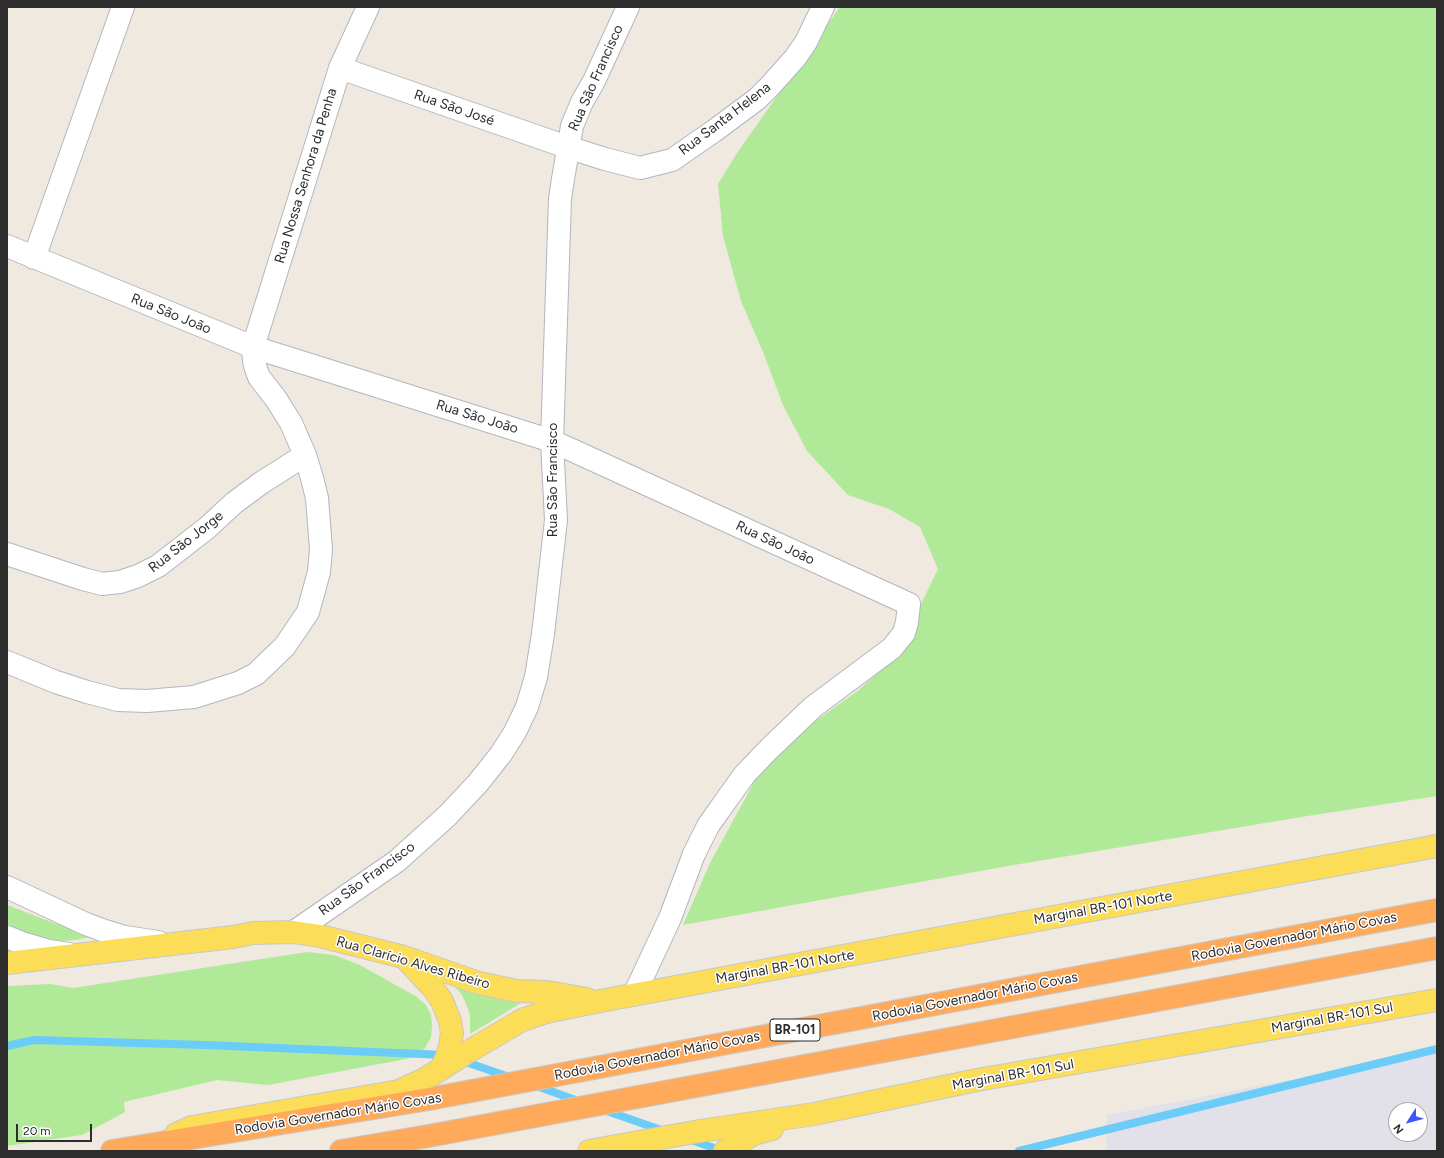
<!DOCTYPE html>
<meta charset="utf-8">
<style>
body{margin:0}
#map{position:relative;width:1444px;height:1158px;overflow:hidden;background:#efe9df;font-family:Figtree,sans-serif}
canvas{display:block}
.frame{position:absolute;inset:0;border:8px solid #2d2d2d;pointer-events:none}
.north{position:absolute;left:1388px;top:1102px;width:40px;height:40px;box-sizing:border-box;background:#fff;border:1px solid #ababab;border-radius:50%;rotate:234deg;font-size:11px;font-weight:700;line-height:16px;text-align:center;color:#2d2d2d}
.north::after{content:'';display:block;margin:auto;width:14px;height:18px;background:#3d57ff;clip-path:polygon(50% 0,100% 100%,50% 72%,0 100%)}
.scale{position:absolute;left:16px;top:1124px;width:76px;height:18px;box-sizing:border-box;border:2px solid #2d2d2d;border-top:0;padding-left:5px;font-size:12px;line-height:14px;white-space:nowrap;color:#2d2d2d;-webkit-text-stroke:3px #fff;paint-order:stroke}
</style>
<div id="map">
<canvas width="1444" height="1158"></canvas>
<div class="frame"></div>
<div class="north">N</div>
<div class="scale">20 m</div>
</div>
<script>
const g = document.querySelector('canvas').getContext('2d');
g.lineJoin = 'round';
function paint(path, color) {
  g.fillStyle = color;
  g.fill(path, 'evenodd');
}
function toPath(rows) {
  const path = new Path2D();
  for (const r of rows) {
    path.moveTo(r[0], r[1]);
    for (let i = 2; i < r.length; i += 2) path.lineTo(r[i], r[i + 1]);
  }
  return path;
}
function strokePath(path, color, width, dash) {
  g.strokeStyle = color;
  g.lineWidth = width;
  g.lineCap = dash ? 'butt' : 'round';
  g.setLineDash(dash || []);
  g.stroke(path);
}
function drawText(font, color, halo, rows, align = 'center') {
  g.font = font + ' Figtree,sans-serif';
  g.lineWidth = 3;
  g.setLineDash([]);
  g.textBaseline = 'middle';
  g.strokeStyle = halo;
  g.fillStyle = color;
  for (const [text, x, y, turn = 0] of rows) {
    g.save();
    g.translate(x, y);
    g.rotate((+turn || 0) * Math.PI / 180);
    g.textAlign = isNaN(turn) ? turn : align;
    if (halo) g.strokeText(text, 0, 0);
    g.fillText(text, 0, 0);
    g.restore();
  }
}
const industrial = toPath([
 [1437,1052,1437,1151,1106,1151,1107,1115],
 [1396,1110,1420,1110,1420,1134,1396,1134]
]);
const green = toPath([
 [840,7,1437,7,1437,796,1301,817,1008,866,683,925,710,863,759,773,797,734,859,690,897,654,938,569,920,527,889,509,848,495,807,451,783,405,763,352,741,301,723,236,718,184,737,153],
 [7,905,51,922,93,936,76,940,60,941,44,939,32,935,7,924],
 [307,952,334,955,360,965,417,997,426,1005,431,1015,432,1026,431,1037,425,1048,417,1055,411,1058,268,1085,217,1080,124,1102,125,1112,82,1135,7,1146,7,986,50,984,73,988],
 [444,979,521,1003,470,1034,470,1015,467,1006,462,995,454,986]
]);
const stream = toPath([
 [7,1046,34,1040,205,1045,445,1055],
 [460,1060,512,1078],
 [534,1085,581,1102],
 [604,1110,664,1131],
 [689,1139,722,1151],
 [1019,1151,1437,1049]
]);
const minor = toPath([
 [340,68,567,147,605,159,640,168,672,160,714,131,757,99,770,86,795,58,806,42,823,7],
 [7,246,253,347,552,441,909,604,907,622,904,633,892,648,813,707,769,749,745,774,727,799,708,826,694,854,670,918,634,995],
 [34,258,123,7],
 [7,554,83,579,102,584,120,582,138,576,158,566,207,528,234,503,261,483,305,455],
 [7,662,56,682,87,692,118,700,147,701,194,697,238,683,256,674,285,646,308,612,319,572,321,549,317,498,312,478,305,455,291,423,276,399,259,377,256,369,254,361,253,347,340,68,368,7],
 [7,887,86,924,105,931,125,937,158,942],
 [294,932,397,861,447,816,478,783,501,754,515,732,527,707,536,677,543,634,556,520,552,441,560,199,563,179,572,126,582,102,594,81,628,7],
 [7,937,22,943,49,951,69,954]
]);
const major = toPath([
 [406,959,433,988,442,1001,450,1021,452,1033,450,1046,446,1059,440,1070],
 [7,963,233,937,253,933,294,932,320,936,404,957,479,983,517,991,547,992,587,999],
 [176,1134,192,1127,399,1091,425,1079,466,1053,522,1020,546,1012,600,1001,1437,846],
 [589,1151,700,1131,814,1114,977,1080,1437,1000],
 [725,1151,754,1134,772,1129]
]);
const highway = toPath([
 [112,1151,429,1099,1437,910],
 [341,1151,434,1135,1437,948]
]);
const shields = [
 [795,1030,50]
];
const shieldNames = [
 ["BR-101",795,1030]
];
const streetNames = [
 ["Rua São Francisco",596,78,-66],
 ["Rua São José",454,108,19],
 ["Rua Santa Helena",725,119,-37],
 ["Rua Nossa Senhora da Penha",306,176,-73],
 ["Rua São João",171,314,22],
 ["Rua São João",477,417,17],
 ["Rua São Francisco",553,480,-90],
 ["Rua São Jorge",186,542,-38],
 ["Rua São João",775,543,25],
 ["Rua São Francisco",367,879,-36],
 ["Marginal BR-101 Norte",1103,908,-10],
 ["Rodovia Governador Mário Covas",1294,937,-11],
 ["Rua Clarício Alves Ribeiro",413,963,16],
 ["Marginal BR-101 Norte",785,967,-10],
 ["Rodovia Governador Mário Covas",975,997,-11],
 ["Marginal BR-101 Sul",1332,1018,-10],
 ["Rodovia Governador Mário Covas",657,1056,-11],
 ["Marginal BR-101 Sul",1013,1075,-10],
 ["Rodovia Governador Mário Covas",338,1114,-9]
];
paint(industrial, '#e2e0e8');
paint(green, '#b0e998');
strokePath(stream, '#6bccf8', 8);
strokePath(minor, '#b3b5c2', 24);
strokePath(major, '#c8c8c8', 24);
strokePath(highway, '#c8c8c8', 24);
strokePath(minor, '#fff', 22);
strokePath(major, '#fbdd58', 22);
strokePath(highway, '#ffaa5b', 22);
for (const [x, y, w] of shields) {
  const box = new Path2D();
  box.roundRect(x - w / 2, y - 11, w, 22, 3);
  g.fillStyle = '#fff';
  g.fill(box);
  strokePath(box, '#2d2d2d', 1);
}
drawText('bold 13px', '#2d2d2d', null, shieldNames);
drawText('14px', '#2d2d2d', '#fff', streetNames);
</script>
